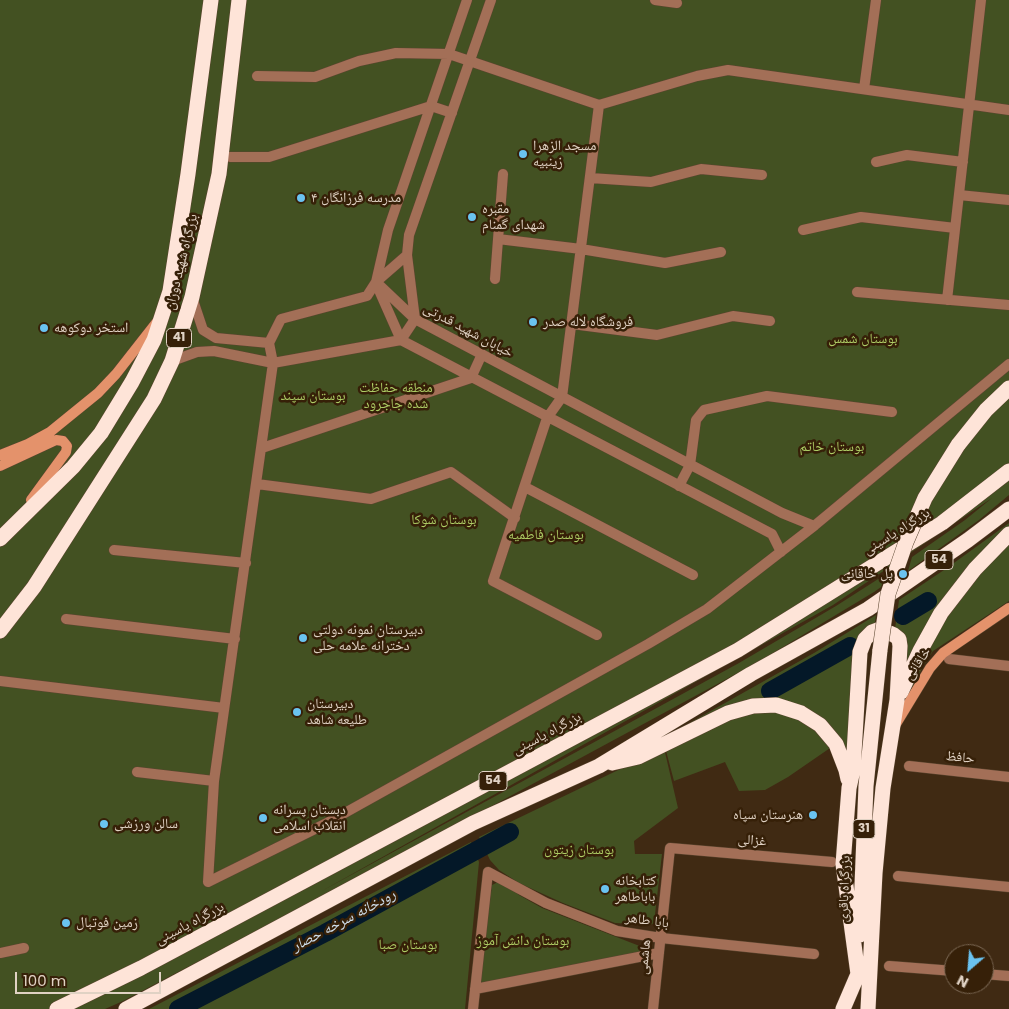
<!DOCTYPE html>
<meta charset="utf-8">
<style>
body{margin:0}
#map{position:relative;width:1009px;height:1009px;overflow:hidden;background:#402a13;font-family:Poppins,sans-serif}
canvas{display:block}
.north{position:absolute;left:944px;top:944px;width:50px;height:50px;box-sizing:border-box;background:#362008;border:1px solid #7a6753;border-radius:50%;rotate:207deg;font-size:14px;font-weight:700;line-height:20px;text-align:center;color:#e0d2c4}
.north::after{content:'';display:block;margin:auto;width:18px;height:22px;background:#6ac3f1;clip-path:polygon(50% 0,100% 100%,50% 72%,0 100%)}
.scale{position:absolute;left:15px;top:972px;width:146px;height:22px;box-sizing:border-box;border:2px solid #e0d2c4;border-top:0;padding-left:6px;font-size:15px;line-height:18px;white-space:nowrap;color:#e0d2c4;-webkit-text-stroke:4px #362008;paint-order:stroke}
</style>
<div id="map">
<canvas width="1009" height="1009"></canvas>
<div class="north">N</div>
<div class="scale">100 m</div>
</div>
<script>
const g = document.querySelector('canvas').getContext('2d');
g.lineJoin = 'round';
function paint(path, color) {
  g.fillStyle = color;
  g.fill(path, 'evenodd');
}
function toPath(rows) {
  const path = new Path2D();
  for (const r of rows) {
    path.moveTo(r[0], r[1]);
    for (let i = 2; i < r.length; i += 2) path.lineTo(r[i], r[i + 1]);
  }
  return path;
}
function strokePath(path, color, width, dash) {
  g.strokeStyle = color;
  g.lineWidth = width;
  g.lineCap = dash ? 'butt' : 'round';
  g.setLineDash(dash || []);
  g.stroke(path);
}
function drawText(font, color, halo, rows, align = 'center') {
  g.font = font + ' Poppins,"Noto Naskh Arabic",sans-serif';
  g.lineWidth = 5;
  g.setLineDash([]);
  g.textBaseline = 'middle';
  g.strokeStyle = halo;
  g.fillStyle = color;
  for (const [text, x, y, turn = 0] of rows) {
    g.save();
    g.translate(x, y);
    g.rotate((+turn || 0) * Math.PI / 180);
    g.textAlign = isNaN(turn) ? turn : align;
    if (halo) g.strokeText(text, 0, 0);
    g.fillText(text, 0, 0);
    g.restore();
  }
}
const green = toPath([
 [0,0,1009,0,1009,495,979,520,908,571,912,557,965,520,992,498,833,605,320,892,739,663,836,606,886,574,881,587,874,592,758,662,429,840,123,1001,105,1009,0,1009],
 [1009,523,1009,527,901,683,895,629,899,600,947,568],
 [1009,542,1009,601,933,651,923,666,906,702,904,700,924,655,964,590],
 [876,615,874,629,868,631,849,769,835,735,773,701,636,753,814,653],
 [763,709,798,713,833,746,788,777,765,790,739,791,725,762,674,781,665,747,728,717],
 [664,748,678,808,634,841,635,854,662,854,654,923,650,925,615,923,563,903,519,883,499,870,490,860,479,837],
 [471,842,479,862,465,1009,149,1009],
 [502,880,519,895,542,908,655,952,479,986,492,885]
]);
const river = toPath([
 [903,616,928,601],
 [770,691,850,646],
 [178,1009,325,933,510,832]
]);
const street = toPath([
 [467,0,388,230,376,282,367,296,281,319,269,343,273,363,214,781,208,882,325,824,648,644,707,609,814,526,1009,364],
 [655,0,677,3],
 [257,76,315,77,359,61,396,53,449,54,599,105,697,76,728,70,1009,110],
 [864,89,876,0],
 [230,157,269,157,431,106,452,113],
 [876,162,907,155,963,162],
 [590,178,651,182,701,169,762,175],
 [959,195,1009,200],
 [803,230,861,217,955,228],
 [498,239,581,249,665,263,721,252],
 [495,279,503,174],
 [376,282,415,319,782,513,814,526],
 [376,282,407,255],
 [378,288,401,340,772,534,781,552],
 [857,292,1009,305],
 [192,297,203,330,216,338,269,343],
 [947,300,981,0],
 [572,324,657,335,733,316,770,321],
 [172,361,197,352,214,351,273,363,401,340,415,319,407,255,409,235,491,0],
 [262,448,471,378,482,354],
 [257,484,371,499,451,472,515,518],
 [679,486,690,465,696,420,704,410,767,396,892,412],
 [525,487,693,575],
 [114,550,246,563],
 [66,619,235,639],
 [597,635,493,581,547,418,562,397,599,105],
 [949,659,1009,666],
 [0,681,224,708],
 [909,766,1009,777],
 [137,772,214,781],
 [898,876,1009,887],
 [0,953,24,948],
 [889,966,954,971],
 [984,974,1009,976],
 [475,989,659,953],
 [473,1009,488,872,546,903,617,931,661,938,814,954],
 [653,1009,670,848,832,862]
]);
const secondary = toPath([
 [0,455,28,444,50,432,98,393,116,374,156,323],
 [0,466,56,440,63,441,67,446,66,452,31,500],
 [896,724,930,668,943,653,1009,608]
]);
const highway = toPath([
 [958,445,986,410,1009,388],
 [0,539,73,467,101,433,132,382,154,340,170,291,188,174,211,0],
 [0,631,34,587,154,399,172,361,192,297,219,174,239,0],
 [901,692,920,651,941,613,975,569,1009,534],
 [612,763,638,757,728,713,753,706,776,705,801,713,820,725,836,744,846,770,848,779],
 [860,935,866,786,880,650],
 [57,1009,141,968,738,650,942,523,1009,471],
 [126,1009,473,823,599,766,751,674,868,609,968,540,1009,509],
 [843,1009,858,974,843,864,849,788,853,770,860,652,865,639,872,632,880,629,894,635,899,639,900,646,897,700,883,788,875,873,868,1009]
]);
const highwayBridge = toPath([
 [880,650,888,594,906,542,925,498,958,445]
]);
const markers = [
 [523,154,5,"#6ac3f1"],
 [301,198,5,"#6ac3f1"],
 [472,217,5,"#6ac3f1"],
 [533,322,5,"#6ac3f1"],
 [44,328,5,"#6ac3f1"],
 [903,574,5,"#6ac3f1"],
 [303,638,5,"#6ac3f1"],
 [297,712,5,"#6ac3f1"],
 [813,815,5,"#6ac3f1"],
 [263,818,5,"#6ac3f1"],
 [104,824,5,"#6ac3f1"],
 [605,889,5,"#6ac3f1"],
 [66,923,5,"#6ac3f1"]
];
const shields = [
 [179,338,25],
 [939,560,28],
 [493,781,28],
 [864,829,22]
];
const shieldNames = [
 ["41",179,338],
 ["54",939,560],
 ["54",493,781],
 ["31",864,829]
];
const poiNames = [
 ["مسجد الزهرا",533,146],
 ["زینبیه",533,162],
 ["مدرسه فرزانگان ۴",311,198],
 ["مقبره",482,209],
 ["شهدای گمنام",482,225],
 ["فروشگاه لاله صدر",543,322],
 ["استخر دوکوهه",54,328],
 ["پل خاقانی",893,574,"right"],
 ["دبیرستان نمونه دولتی",313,630],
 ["دخترانه علامه حلی",313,646],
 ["دبیرستان",307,704],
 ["طلیعه شاهد",307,720],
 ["دبستان پسرانه",273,810],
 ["انقلاب اسلامی",273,826],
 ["هنرستان سپاه",803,815,"right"],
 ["سالن ورزشی",114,824],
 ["کتابخانه",615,881],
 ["باباطاهر",615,897],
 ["زمین فوتبال",76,923]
];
const streetNames = [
 ["بزرگراه شهید دوران",182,262,-76],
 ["خیابان شهید قدرتی",468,331,28],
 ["بزرگراه یاسینی",897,532,-32],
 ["خاقانی",918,664,-55],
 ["بزرگراه یاسینی",547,734,-28],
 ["حافظ",960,758,6],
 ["غزالی",752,841,5],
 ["بزرگراه باقری",845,889,-88],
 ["بابا طاهر",647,921,8],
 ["بزرگراه یاسینی",190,924,-28],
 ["هاشمی",645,957,-84]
];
const parkNames = [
 ["بوستان شمس",863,339],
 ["منطقه حفاظت",396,388],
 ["شده جاجرود",396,404],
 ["بوستان سپند",313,396],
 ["بوستان خاتم",832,447],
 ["بوستان شوکا",444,520],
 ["بوستان فاطمیه",546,535],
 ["بوستان زیتون",579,850],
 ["بوستان دانش آموز",523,941],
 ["بوستان صبا",408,945]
];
const waterNames = [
 ["رودخانه سرخه حصار",344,921,-28]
];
paint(green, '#435122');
strokePath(river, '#041828', 18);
strokePath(street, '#5a452f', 11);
strokePath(secondary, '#5a452f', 11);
strokePath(highway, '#5a452f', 16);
strokePath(street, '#a36f57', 10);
strokePath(secondary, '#e4926b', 10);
strokePath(highway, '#fee4d8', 15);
strokePath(highwayBridge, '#5a452f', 16, []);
strokePath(highwayBridge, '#fee4d8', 15);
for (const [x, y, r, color] of markers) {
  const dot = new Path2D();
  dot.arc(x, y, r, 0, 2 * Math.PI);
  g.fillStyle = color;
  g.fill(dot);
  strokePath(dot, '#362008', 2);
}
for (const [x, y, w] of shields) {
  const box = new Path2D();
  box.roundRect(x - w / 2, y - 9.5, w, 19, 4);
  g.fillStyle = '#362008';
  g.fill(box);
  strokePath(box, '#e0d2c4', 1);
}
drawText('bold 12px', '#e0d2c4', null, shieldNames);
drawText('14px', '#e0d2c4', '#362008', poiNames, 'left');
drawText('14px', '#e0d2c4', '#362008', streetNames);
drawText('14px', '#aecd65', '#362008', parkNames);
drawText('italic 15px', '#d1e2f1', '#362008', waterNames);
</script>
